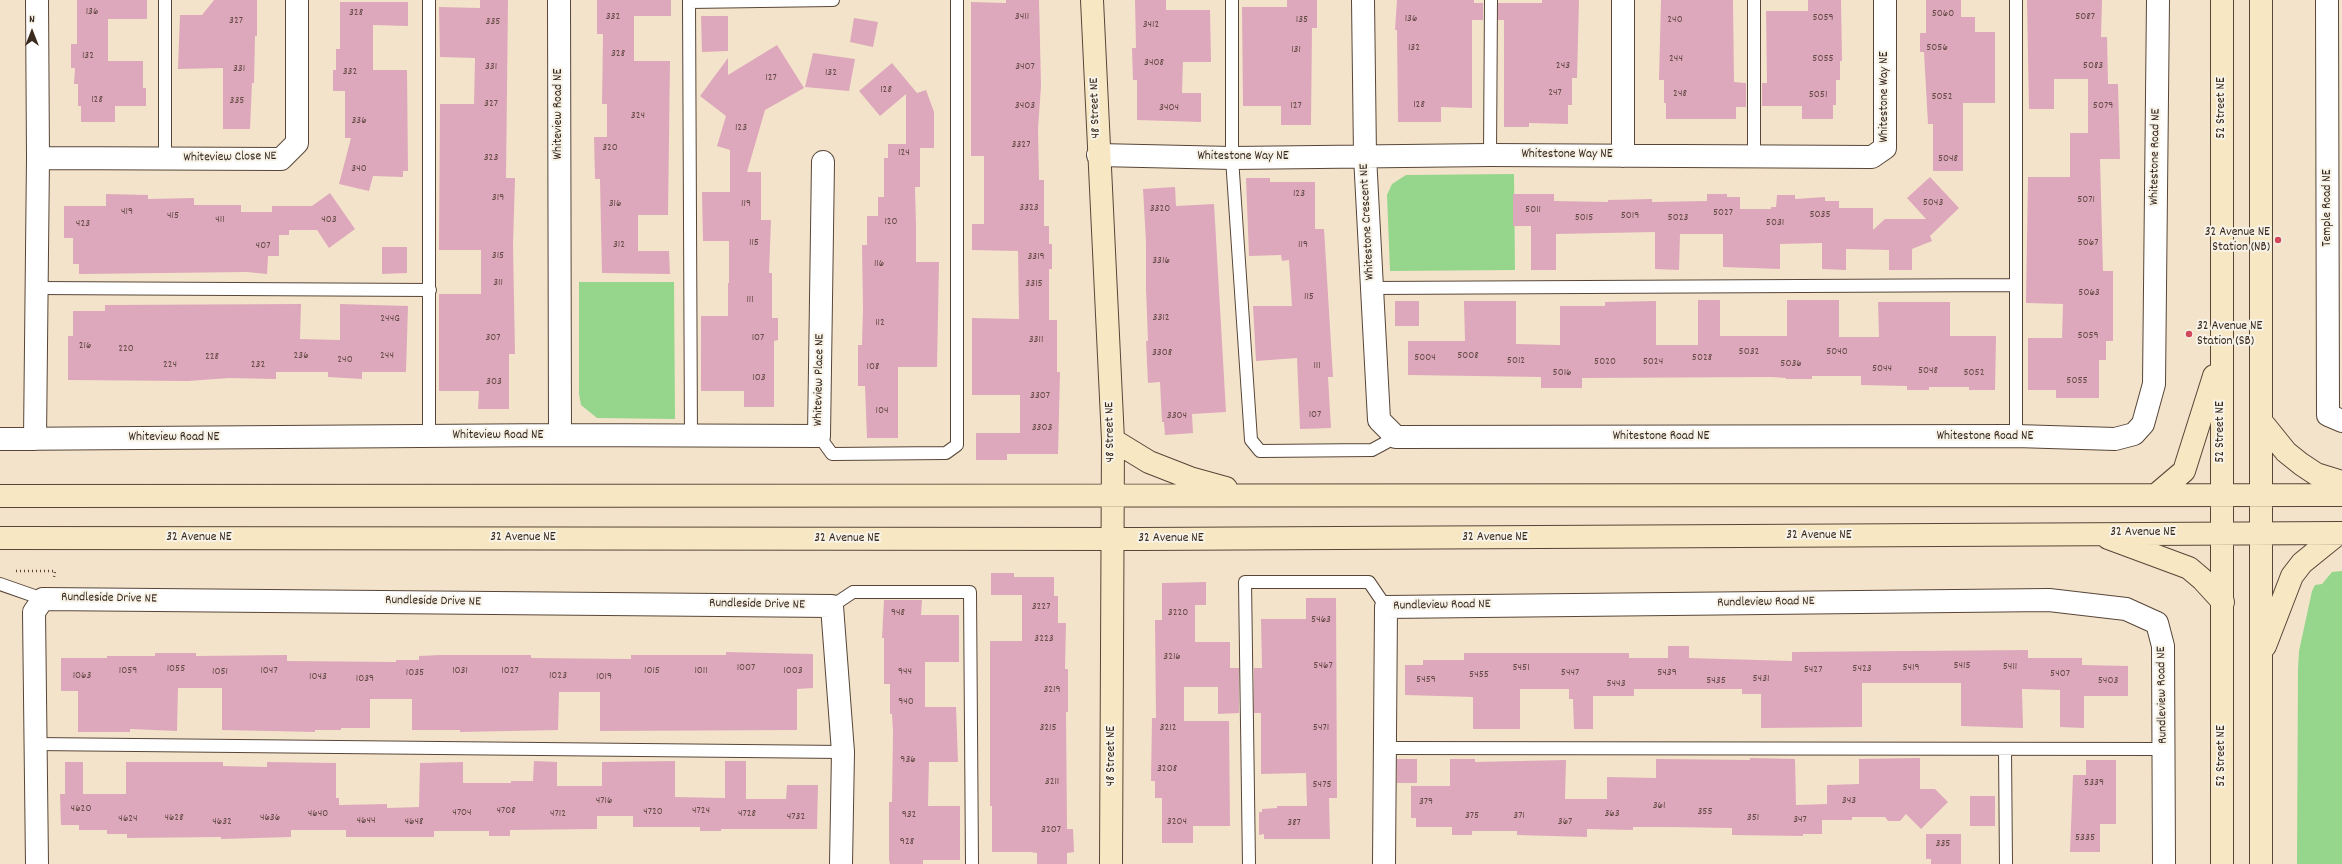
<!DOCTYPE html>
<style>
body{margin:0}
#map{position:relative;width:2342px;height:864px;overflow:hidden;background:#f4e3cb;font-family:Dekko,sans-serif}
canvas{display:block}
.north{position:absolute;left:12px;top:12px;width:40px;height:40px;-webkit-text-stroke:3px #f7f3e8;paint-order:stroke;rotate:0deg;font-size:11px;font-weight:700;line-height:16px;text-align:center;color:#3b2a1e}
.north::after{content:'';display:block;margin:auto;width:14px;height:18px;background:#3b2a1e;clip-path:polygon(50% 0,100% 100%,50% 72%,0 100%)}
</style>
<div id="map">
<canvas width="2342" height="864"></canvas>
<div class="north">N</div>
</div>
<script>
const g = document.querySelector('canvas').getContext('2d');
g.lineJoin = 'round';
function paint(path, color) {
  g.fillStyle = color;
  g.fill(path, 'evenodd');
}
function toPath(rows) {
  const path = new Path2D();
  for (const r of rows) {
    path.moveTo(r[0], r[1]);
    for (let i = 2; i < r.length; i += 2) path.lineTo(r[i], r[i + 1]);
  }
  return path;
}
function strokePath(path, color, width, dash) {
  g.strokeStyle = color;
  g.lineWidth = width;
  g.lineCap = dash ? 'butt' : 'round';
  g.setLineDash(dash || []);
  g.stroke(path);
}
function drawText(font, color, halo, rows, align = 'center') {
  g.font = font + ' Dekko,sans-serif';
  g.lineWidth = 4;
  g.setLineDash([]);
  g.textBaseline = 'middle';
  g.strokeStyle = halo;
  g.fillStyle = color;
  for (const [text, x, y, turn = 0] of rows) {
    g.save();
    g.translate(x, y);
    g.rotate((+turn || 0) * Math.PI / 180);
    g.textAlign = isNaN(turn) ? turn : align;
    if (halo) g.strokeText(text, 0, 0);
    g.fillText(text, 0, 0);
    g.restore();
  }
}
const green = toPath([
 [1514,174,1515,270,1390,271,1387,195,1392,184,1406,175],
 [579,282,674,282,675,419,597,418,581,405,579,394],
 [2342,571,2342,864,2297,864,2298,669,2299,651,2312,591,2315,585,2322,584,2332,572]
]);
const building = toPath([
 [77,0,147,0,147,19,108,19,108,61,143,61,143,88,146,88,146,106,115,106,115,122,81,122,81,106,78,106,78,84,74,84,75,68,71,68,71,44,77,44],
 [214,0,257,0,257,36,255,36,254,83,252,83,250,129,223,129,223,68,178,69,180,15,202,15],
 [480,0,508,0,506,178,515,178,513,245,515,354,509,354,509,409,478,409,479,391,439,391,439,294,481,294,481,250,439,250,440,104,474,104,475,58,440,57,439,7,480,8],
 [597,0,671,0,671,16,634,16,634,61,670,61,668,215,638,215,638,251,669,251,670,274,602,273,600,179,595,179,594,137,607,137,607,104,602,104,603,34,597,34],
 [1006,0,1039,0,1041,86,1038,129,1039,180,1044,180,1044,226,1049,226,1049,244,1052,244,1052,269,1049,269,1049,320,1057,320,1057,372,1060,372,1058,454,1007,454,1007,460,976,460,976,433,1020,433,1020,395,972,395,972,318,1019,319,1018,251,972,250,972,224,984,224,984,156,971,156,971,2,1006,3],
 [1135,0,1166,0,1166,10,1210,10,1211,62,1183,62,1182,93,1201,93,1201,122,1137,120,1137,80,1133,80,1132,48,1136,48],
 [1287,0,1317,0,1317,28,1312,28,1311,125,1281,125,1281,106,1243,106,1242,7,1287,7],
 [1397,0,1474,0,1474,3,1483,3,1483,20,1472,20,1472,108,1441,107,1441,122,1398,122,1397,30,1395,30],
 [1542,0,1579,0,1577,78,1572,78,1572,105,1568,105,1568,124,1529,123,1529,127,1504,127,1504,20,1498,20,1498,3,1542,3],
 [1661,0,1733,0,1734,82,1746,83,1746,107,1736,107,1736,119,1666,119,1666,103,1664,103,1664,80,1659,80],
 [1808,0,1841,0,1842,61,1840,61,1840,80,1836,80,1836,105,1833,105,1833,119,1802,119,1802,106,1762,106,1762,83,1767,83,1766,11,1808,11],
 [1926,0,1961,0,1961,17,1975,17,1975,32,1995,32,1995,103,1963,103,1963,171,1933,171,1933,124,1928,124,1924,52,1920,52,1920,33,1926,33],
 [2027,0,2102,0,2101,37,2107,37,2108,84,2118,84,2120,159,2100,159,2103,271,2113,271,2113,341,2106,341,2106,360,2099,360,2099,398,2056,398,2056,390,2028,390,2028,338,2062,338,2063,304,2026,303,2028,177,2070,177,2070,133,2088,133,2088,79,2054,79,2054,109,2029,109],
 [340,2,408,2,408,26,373,25,373,70,407,70,408,171,403,171,403,177,373,176,369,191,339,184,351,138,345,138,345,91,333,91,333,70,336,70,336,49,340,49],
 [701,16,728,16,728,51,702,52],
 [854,18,878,22,873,47,850,42],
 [777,45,804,88,765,110,747,172,761,172,761,220,771,220,769,273,772,273,772,318,778,318,778,340,774,341,774,407,744,407,744,391,701,391,701,316,728,316,728,283,729,283,729,241,703,241,702,192,730,192,730,150,717,146,726,116,700,96,728,58,728,75],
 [813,53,855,59,849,91,805,87],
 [892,63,917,93,926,90,934,112,934,148,920,148,920,187,915,187,916,227,916,262,939,262,937,367,898,367,898,438,867,438,865,386,858,386,858,345,862,345,863,308,862,245,867,245,867,216,878,216,878,197,884,197,884,158,888,158,888,144,906,144,906,94,880,116,859,91],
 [1930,177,1959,208,1930,236,1932,241,1912,249,1912,270,1889,270,1889,250,1846,249,1846,270,1822,269,1822,243,1780,244,1780,269,1723,267,1723,234,1680,234,1679,270,1655,269,1655,232,1556,234,1556,270,1531,270,1531,226,1513,226,1513,194,1554,194,1554,201,1608,202,1608,200,1652,199,1652,202,1707,201,1707,194,1727,194,1727,197,1740,197,1740,209,1771,209,1771,207,1776,207,1777,195,1795,195,1795,199,1825,197,1825,201,1839,201,1839,208,1873,208,1873,230,1885,219,1926,219,1907,198],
 [1246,178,1270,178,1270,182,1315,182,1315,229,1324,229,1333,377,1328,377,1331,428,1300,429,1297,358,1256,361,1253,306,1292,306,1289,260,1282,261,1281,255,1249,256],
 [1175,187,1176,206,1214,204,1226,412,1192,414,1193,433,1165,435,1164,422,1162,422,1160,382,1148,383,1146,341,1148,341,1146,289,1146,242,1143,189],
 [330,193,355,229,329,248,317,230,289,230,289,235,279,235,279,256,268,256,267,274,247,272,79,274,79,264,73,264,73,238,64,238,64,206,106,206,106,194,148,195,148,199,194,198,194,205,241,205,241,212,272,212,272,206,312,206],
 [382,247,407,247,407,273,382,274],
 [1698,300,1720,300,1720,336,1787,336,1787,300,1839,300,1839,337,1879,337,1878,302,1950,302,1950,336,1996,336,1995,390,1969,390,1969,387,1929,387,1929,390,1907,390,1907,386,1861,385,1861,376,1812,376,1812,379,1786,379,1786,378,1771,377,1582,378,1582,388,1541,388,1541,377,1408,375,1408,341,1465,341,1464,301,1516,301,1516,344,1560,345,1560,306,1605,306,1605,302,1656,301,1656,345,1698,345],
 [1395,301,1419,301,1419,326,1395,326],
 [301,304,300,339,340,340,340,304,408,306,406,372,362,372,362,379,328,377,328,372,276,372,276,379,229,378,188,381,68,380,68,336,73,336,73,311,105,311,105,305],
 [991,573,1014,573,1014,577,1054,577,1054,596,1058,596,1058,623,1066,623,1065,669,1068,669,1068,712,1066,712,1067,829,1073,829,1074,852,1067,853,1067,864,1037,864,1037,853,1030,852,992,852,992,806,990,806,990,641,1022,641,1022,595,991,595],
 [1206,582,1206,605,1195,605,1195,642,1230,642,1230,668,1239,668,1239,713,1218,714,1218,687,1184,687,1184,721,1229,721,1230,826,1193,826,1193,843,1162,843,1162,798,1155,798,1155,781,1151,781,1152,718,1156,718,1155,620,1162,620,1162,583],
 [1306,598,1336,598,1337,798,1329,798,1330,839,1264,839,1264,834,1259,835,1259,812,1262,812,1262,809,1277,808,1277,806,1307,806,1306,773,1261,774,1261,713,1254,713,1254,668,1262,668,1261,619,1306,619],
 [884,600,922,600,921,615,959,615,959,662,925,662,925,707,956,707,958,762,929,762,928,806,960,806,960,860,923,860,923,864,890,864,889,860,889,802,892,802,893,732,892,714,890,714,890,684,884,684,884,638,882,638],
 [1668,646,1689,646,1689,658,1792,661,1792,652,2028,650,2028,658,2082,658,2082,665,2128,666,2128,696,2084,696,2084,728,2060,727,2060,690,2022,689,2023,728,1961,726,1961,683,1862,683,1862,727,1761,728,1761,694,1742,694,1742,689,1634,689,1634,696,1593,696,1593,729,1574,729,1573,699,1569,699,1569,689,1520,689,1520,729,1473,729,1473,697,1405,695,1405,665,1423,665,1423,660,1464,660,1464,653,1629,653,1629,658,1668,658],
 [726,652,813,654,813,688,797,689,797,730,600,731,600,692,559,692,558,730,460,732,460,730,412,730,412,699,370,699,370,728,341,728,341,730,315,730,315,732,222,730,222,688,178,688,177,731,130,729,130,732,78,732,78,691,61,691,61,658,107,658,107,656,155,656,155,653,196,653,196,656,287,655,287,661,396,662,396,660,419,660,419,656,440,655,531,655,531,658,631,659,631,655,726,655],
 [1750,758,1795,759,1796,805,1827,804,1827,785,1859,784,1859,759,1920,758,1920,789,1935,789,1948,802,1921,829,1906,814,1900,821,1888,821,1885,817,1852,817,1852,820,1822,820,1822,834,1803,834,1803,836,1732,835,1732,828,1670,827,1633,827,1633,830,1587,829,1587,837,1517,835,1517,831,1472,831,1472,835,1452,835,1452,827,1416,827,1416,818,1411,818,1411,786,1450,786,1450,759,1475,759,1475,762,1566,760,1565,799,1607,799,1607,777,1656,778,1656,759,1750,760],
 [1397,759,1417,759,1417,783,1397,783],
 [2086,760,2116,760,2116,824,2100,824,2100,852,2070,852,2073,775,2086,775],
 [534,761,557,762,557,786,602,786,602,762,675,761,675,797,725,798,725,761,746,761,746,799,786,799,787,785,818,785,817,829,721,829,721,831,700,831,700,827,633,827,633,816,597,816,597,829,510,830,510,836,489,836,489,831,434,831,434,837,346,837,346,830,291,830,291,837,221,839,221,837,127,838,127,834,107,834,107,830,79,830,79,825,61,825,60,794,65,794,65,762,83,762,83,794,126,794,126,762,223,762,223,766,267,767,267,762,336,763,336,798,339,798,339,805,387,804,387,808,419,807,420,763,463,762,463,783,511,783,511,781,533,781],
 [1970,796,1995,796,1995,826,1970,826],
 [1926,834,1961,834,1961,864,1931,864,1931,859,1926,859]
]);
const path = toPath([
 [16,571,55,571,54,578]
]);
const lane = toPath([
 [165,0,165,159],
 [689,0,691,437],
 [1232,0,1232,158,1251,440,1260,451,1372,450,1396,437],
 [2016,0,2016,436],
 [689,2,833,0],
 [1490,155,1491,0],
 [1754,158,1754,0],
 [37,288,430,290],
 [1371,288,2016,285],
 [429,436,429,0],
 [819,436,832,454,946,453,957,445,957,0],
 [0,584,43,599],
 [832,606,853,592,970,592,972,864],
 [35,744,843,752],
 [1384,748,2164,749],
 [2005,750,2006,864],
 [1249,864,1245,582,1369,582,1386,607]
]);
const street = toPath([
 [1363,0,1365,156,1379,420,1396,437,2016,436,2115,439,2134,434,2143,424,2154,384,2158,0],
 [1623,0,1623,156],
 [2327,0,2328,415,2342,421],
 [1098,155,1232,158,1490,155,1872,157,1885,148,1885,0],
 [38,158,281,159,297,143,297,0],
 [560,435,819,436,823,162],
 [0,439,560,435,559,0],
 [35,439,38,158,37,0],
 [37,864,34,612,43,599,832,606,843,752,841,864],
 [1384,864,1386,607,2049,600,2126,609,2157,623,2163,646,2164,864]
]);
const secondary = toPath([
 [1092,0,1113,440,1111,864],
 [2222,0,2222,864],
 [2261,421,2286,452,2301,464,2316,474,2342,482],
 [1113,440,1149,462,1190,478,1226,488],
 [2157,494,2184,471,2214,376],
 [0,496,2342,495],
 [0,538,1139,539,2342,533],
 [2108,538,2189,568,2202,579,2223,602],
 [2265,646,2292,576,2302,563,2339,533],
 [2261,864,2261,0]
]);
const markers = [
 [2278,240,4,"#d1495b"],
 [2189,334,4,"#d1495b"]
];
const numberNames = [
 ["136",92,12],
 ["328",356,13],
 ["5060",1943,14],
 ["332",613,17],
 ["3411",1022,17],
 ["5087",2085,17],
 ["5059",1823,18],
 ["136",1411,19],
 ["135",1302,20],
 ["240",1675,20],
 ["327",236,21],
 ["335",493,22],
 ["3412",1151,25],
 ["132",1414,48],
 ["5056",1937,48],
 ["131",1296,50],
 ["328",618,54],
 ["132",88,56],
 ["244",1676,59],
 ["5055",1823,59],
 ["3408",1154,63],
 ["243",1563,66],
 ["5083",2093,66],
 ["331",491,67],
 ["3407",1025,67],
 ["331",239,69],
 ["332",350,72],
 ["132",831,73],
 ["127",771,78],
 ["128",886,90],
 ["247",1555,93],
 ["248",1680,94],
 ["5051",1818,95],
 ["5052",1942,97],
 ["128",97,100],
 ["335",237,101],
 ["327",491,104],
 ["128",1419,105],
 ["3403",1025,106],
 ["127",1296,106],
 ["5079",2103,106],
 ["3404",1169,108],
 ["324",638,116],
 ["336",359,121],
 ["123",741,128],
 ["3327",1021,145],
 ["320",610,148],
 ["124",904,153],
 ["323",491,158],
 ["5048",1948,159],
 ["340",359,169],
 ["123",1299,194],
 ["319",498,198],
 ["5071",2086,200],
 ["5043",1933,203],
 ["316",615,204],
 ["119",746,204],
 ["3323",1029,208],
 ["3320",1160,209],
 ["5011",1533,210],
 ["419",127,212],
 ["5027",1723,213],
 ["5035",1820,215],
 ["415",173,216],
 ["5019",1630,216],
 ["5015",1584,218],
 ["5023",1678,218],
 ["411",220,220],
 ["403",329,220],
 ["120",891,222],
 ["5031",1775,223],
 ["423",83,224],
 ["115",754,243],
 ["5067",2088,243],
 ["312",619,245],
 ["119",1303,245],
 ["407",263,246],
 ["315",498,256],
 ["3319",1036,257],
 ["3316",1161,261],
 ["116",879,264],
 ["311",498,283],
 ["3315",1034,284],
 ["5063",2089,293],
 ["115",1309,297],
 ["111",750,300],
 ["3312",1161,318],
 ["244G",390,319],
 ["112",880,323],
 ["5059",2088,336],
 ["307",493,338],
 ["107",758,338],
 ["3311",1036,340],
 ["216",85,346],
 ["220",126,349],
 ["5032",1749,352],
 ["5040",1837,352],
 ["3308",1162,353],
 ["236",301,356],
 ["244",387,356],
 ["5008",1468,356],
 ["228",212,357],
 ["5004",1425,358],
 ["5028",1702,358],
 ["240",345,360],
 ["5012",1516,361],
 ["5020",1605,362],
 ["5024",1653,362],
 ["5036",1791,364],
 ["224",170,365],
 ["232",258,365],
 ["111",1317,366],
 ["108",873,367],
 ["5044",1882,369],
 ["5048",1928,371],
 ["5016",1562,373],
 ["5052",1974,373],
 ["103",759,378],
 ["5055",2077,381],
 ["303",494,382],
 ["3307",1040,396],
 ["104",882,411],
 ["107",1315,415],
 ["3304",1177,416],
 ["3303",1042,428],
 ["3227",1041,607],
 ["948",898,613],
 ["3220",1178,613],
 ["5463",1321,620],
 ["3223",1044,639],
 ["3216",1172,657],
 ["5467",1323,666],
 ["5415",1962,666],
 ["5411",2010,667],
 ["1007",746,668],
 ["5451",1521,668],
 ["5419",1911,668],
 ["1055",176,669],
 ["5423",1862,669],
 ["5427",1813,670],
 ["1059",128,671],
 ["1047",269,671],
 ["1031",460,671],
 ["1027",510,671],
 ["1015",652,671],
 ["1011",701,671],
 ["1003",793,671],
 ["1051",220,672],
 ["944",905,672],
 ["1035",415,673],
 ["5447",1570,673],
 ["5439",1667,673],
 ["5407",2060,674],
 ["5455",1479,675],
 ["1063",82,676],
 ["1023",558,676],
 ["1043",318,677],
 ["1019",604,677],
 ["1039",365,679],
 ["5431",1761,679],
 ["5459",1426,680],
 ["5435",1716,681],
 ["5403",2108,681],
 ["5443",1616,684],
 ["3219",1052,690],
 ["940",906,702],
 ["3215",1048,728],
 ["3212",1168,728],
 ["5471",1321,728],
 ["936",908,760],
 ["3208",1167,769],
 ["3211",1052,782],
 ["5339",2094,783],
 ["5475",1322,785],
 ["4716",604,801],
 ["343",1849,801],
 ["379",1426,802],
 ["361",1659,806],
 ["4620",81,809],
 ["4708",506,811],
 ["4724",701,811],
 ["4720",653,812],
 ["355",1705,812],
 ["4704",462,813],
 ["4640",318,814],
 ["4712",558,814],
 ["4728",747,814],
 ["363",1612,814],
 ["932",909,815],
 ["375",1472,816],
 ["371",1519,816],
 ["4732",796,817],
 ["4628",174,818],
 ["4636",270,818],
 ["351",1753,818],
 ["4624",128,819],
 ["347",1800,820],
 ["4644",366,821],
 ["4632",222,822],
 ["4648",414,822],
 ["3204",1177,822],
 ["367",1565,822],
 ["387",1294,823],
 ["3207",1051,830],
 ["5335",2085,838],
 ["928",907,842],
 ["335",1943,844]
];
const streetNames = [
 ["Whitestone Way NE",1885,97,-90],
 ["48 Street NE",1096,108,-92],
 ["52 Street NE",2222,108,-90],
 ["Whiteview Road NE",559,114,-90],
 ["Whitestone Way NE",1567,155],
 ["Whitestone Way NE",1243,157],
 ["Whitestone Road NE",2156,157,-89],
 ["Whiteview Close NE",230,158,-1],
 ["Temple Road NE",2328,208,-90],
 ["Whitestone Crescent NE",1368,222,-93],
 ["Whiteview Place NE",820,380,-89],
 ["48 Street NE",1111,432,-91],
 ["52 Street NE",2221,432,-90],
 ["Whiteview Road NE",498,436],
 ["Whitestone Road NE",1661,437],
 ["Whitestone Road NE",1985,437],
 ["Whiteview Road NE",174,438],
 ["32 Avenue NE",2143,533],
 ["32 Avenue NE",1819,536],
 ["32 Avenue NE",199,538],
 ["32 Avenue NE",523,538],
 ["32 Avenue NE",1495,538],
 ["32 Avenue NE",847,539],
 ["32 Avenue NE",1171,539],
 ["Rundleside Drive NE",109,599,1],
 ["Rundleside Drive NE",433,602,1],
 ["Rundleview Road NE",1766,603,-1],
 ["Rundleside Drive NE",757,605,1],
 ["Rundleview Road NE",1442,606,-1],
 ["Rundleview Road NE",2163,695,-91],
 ["48 Street NE",1112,756,-90],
 ["52 Street NE",2222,756,-90]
];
const poiNames = [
 ["32 Avenue NE",2270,233],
 ["Station (NB)",2270,248],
 ["32 Avenue NE",2197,327,"left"],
 ["Station (SB)",2197,342,"left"]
];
paint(green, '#95d68c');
paint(building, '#dda8bb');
strokePath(lane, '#574638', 14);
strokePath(street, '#574638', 24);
strokePath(secondary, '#574638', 24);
strokePath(path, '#574638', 2.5, [1, 3]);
strokePath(lane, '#fff', 12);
strokePath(street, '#fff', 22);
strokePath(secondary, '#f7e8c3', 22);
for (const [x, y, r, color] of markers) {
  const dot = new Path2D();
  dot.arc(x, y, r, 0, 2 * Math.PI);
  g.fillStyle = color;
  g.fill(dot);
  strokePath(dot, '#f7f3e8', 1.5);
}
drawText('11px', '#644a45', null, numberNames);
drawText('13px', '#3b2a1e', '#f7f3e8', streetNames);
drawText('13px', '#3b2a1e', '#f7f3e8', poiNames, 'right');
</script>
